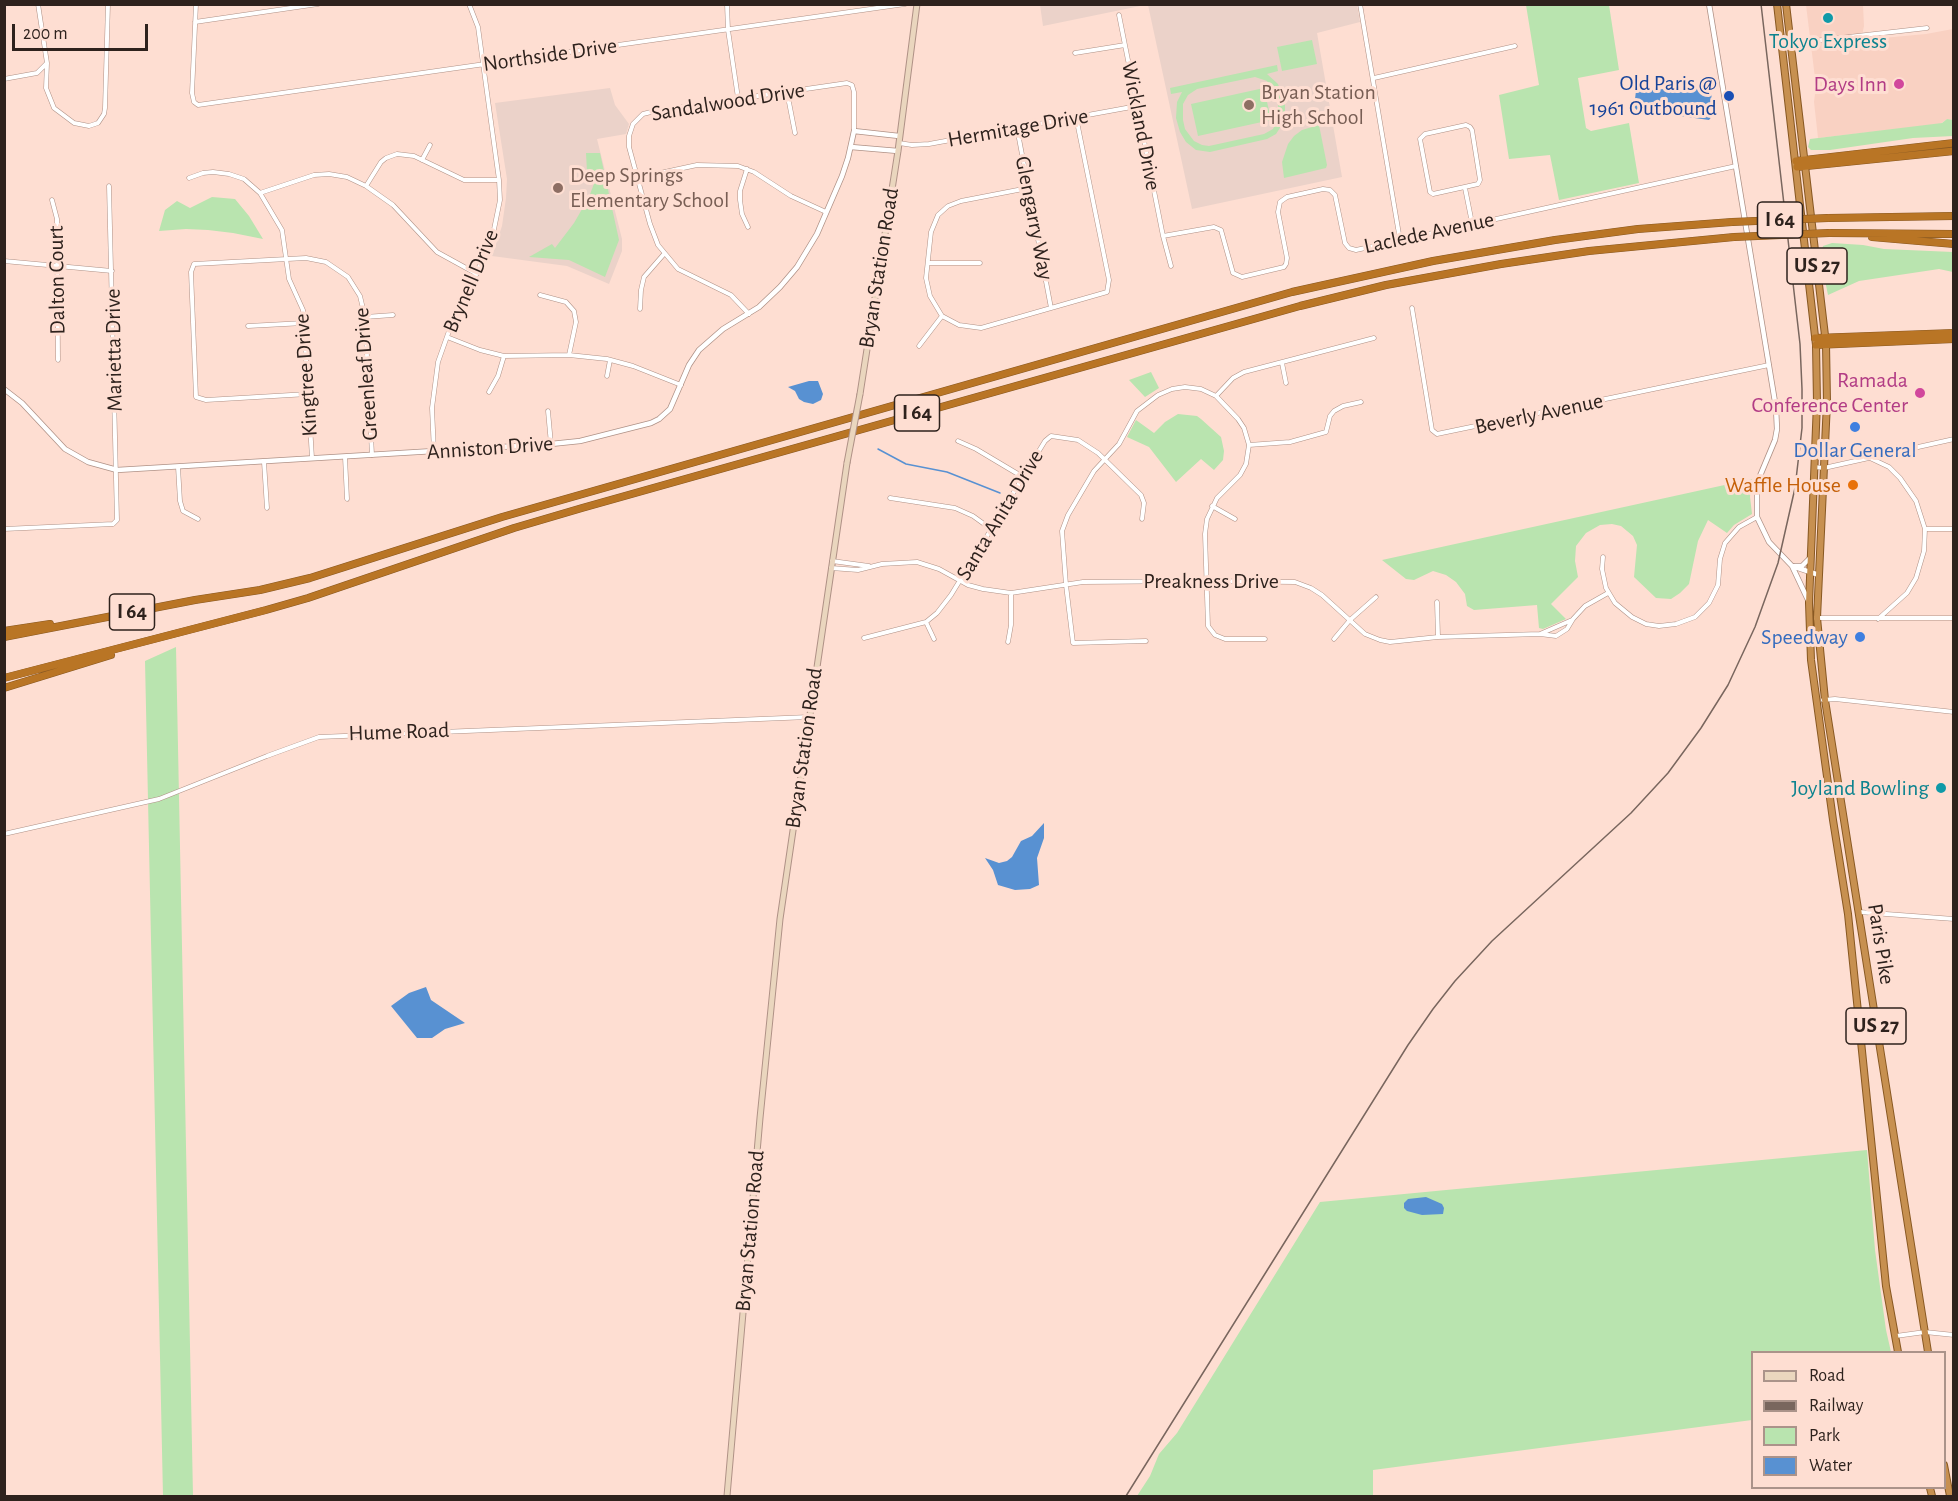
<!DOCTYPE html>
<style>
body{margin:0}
#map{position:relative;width:1958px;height:1501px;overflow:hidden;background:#feded2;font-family:"Alegreya Sans",sans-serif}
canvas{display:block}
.frame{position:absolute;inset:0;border:6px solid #2e221d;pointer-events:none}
.legend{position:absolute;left:1751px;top:1351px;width:195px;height:138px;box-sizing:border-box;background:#feded2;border:2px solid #ab938a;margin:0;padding:8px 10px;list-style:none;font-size:18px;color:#2e221d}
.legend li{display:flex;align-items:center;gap:12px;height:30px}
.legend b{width:30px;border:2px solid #ab938a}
.scale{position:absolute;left:12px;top:24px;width:136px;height:27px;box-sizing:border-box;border:3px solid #2e221d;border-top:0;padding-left:8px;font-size:18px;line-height:21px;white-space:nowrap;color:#2e221d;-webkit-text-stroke:4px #feded2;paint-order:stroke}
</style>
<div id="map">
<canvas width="1958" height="1501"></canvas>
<div class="frame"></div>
<ul class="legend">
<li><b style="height:8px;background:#ead6be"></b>Road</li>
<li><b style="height:8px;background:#79665e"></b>Railway</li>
<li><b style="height:16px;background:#b9e4af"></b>Park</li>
<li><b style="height:16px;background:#5891d2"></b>Water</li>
</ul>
<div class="scale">200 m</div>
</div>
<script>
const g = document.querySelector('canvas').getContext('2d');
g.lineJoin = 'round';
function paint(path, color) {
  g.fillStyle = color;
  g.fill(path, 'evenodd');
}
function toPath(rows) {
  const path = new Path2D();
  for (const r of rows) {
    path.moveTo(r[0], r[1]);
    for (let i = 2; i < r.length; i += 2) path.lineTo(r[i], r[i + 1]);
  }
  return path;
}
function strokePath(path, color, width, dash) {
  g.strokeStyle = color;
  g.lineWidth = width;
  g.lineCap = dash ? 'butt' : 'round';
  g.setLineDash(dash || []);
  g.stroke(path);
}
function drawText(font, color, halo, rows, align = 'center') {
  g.font = font + ' "Alegreya Sans",sans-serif';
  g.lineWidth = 6;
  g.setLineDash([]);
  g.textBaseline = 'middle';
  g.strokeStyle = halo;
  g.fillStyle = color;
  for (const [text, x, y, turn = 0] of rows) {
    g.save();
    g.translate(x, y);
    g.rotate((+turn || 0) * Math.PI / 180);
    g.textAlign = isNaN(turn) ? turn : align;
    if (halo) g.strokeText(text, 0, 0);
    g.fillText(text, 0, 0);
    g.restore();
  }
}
const built = toPath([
 [1806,5,1863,5,1864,26,1861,40,1926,34,1953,29,1953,120,1947,119,1940,124,1818,138,1814,102,1816,86]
]);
const education = toPath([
 [1040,5,1040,4,1145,5,1043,26],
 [1148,5,1357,5,1360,22,1317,33,1342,177,1192,209],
 [610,88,615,105,629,124,626,134,597,139,622,239,622,251,609,284,567,266,492,256,502,226,506,198,507,179,495,103]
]);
const green = toPath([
 [1526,5,1609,5,1619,70,1578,78,1586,128,1591,131,1629,123,1639,183,1559,200,1550,155,1509,159,1499,95,1539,85],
 [1312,40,1317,64,1282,71,1277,47],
 [1277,65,1278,71,1267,74,1278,84,1285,102,1285,120,1276,134,1267,139,1210,152,1196,150,1186,142,1180,132,1176,118,1177,102,1182,92,1171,94,1170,88],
 [1255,77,1267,81,1277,96,1279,116,1273,129,1264,134,1209,146,1202,145,1194,141,1185,129,1183,120,1183,104,1188,95,1197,89],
 [1264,88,1271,120,1198,136,1191,104],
 [1947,119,1953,120,1953,136,1913,138,1830,150,1811,150,1808,147,1810,139,1942,123],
 [1319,125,1327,165,1326,168,1284,178,1282,162,1288,144,1294,136,1302,130],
 [586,153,600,153,619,240,605,277,569,260,529,257,552,244,555,248,574,223,589,197,595,181,590,173,587,172],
 [212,197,235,199,249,216,263,239,233,233,208,230,186,229,159,231,165,210,177,201,190,208],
 [1832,243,1863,245,1884,249,1953,252,1953,272,1939,269,1859,281,1828,295,1820,256,1823,246],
 [1151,372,1159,388,1145,397,1129,380],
 [1178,414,1197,416,1201,419,1221,437,1224,451,1223,460,1214,470,1201,459,1176,482,1149,447,1127,437,1136,420,1154,433,1165,422],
 [1752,479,1750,497,1752,514,1734,525,1727,533,1708,520,1698,541,1689,584,1680,593,1671,599,1656,598,1634,577,1637,545,1633,536,1621,526,1612,524,1600,525,1586,533,1576,546,1575,561,1578,577,1551,604,1566,619,1543,629,1539,628,1537,605,1474,610,1467,606,1465,594,1456,582,1446,575,1433,571,1414,580,1406,579,1382,560],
 [176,647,193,1496,163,1496,145,661],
 [1867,1150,1875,1250,1886,1330,1891,1352,1752,1352,1752,1420,1373,1470,1373,1496,1137,1496,1150,1476,1159,1454,1177,1433,1320,1202]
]);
const water = toPath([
 [1710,86,1713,107,1713,115,1709,120,1637,110,1634,107,1636,91],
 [809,381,818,381,823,394,821,400,813,404,804,402,799,399,795,391,788,387],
 [1044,823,1044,838,1037,858,1039,885,1030,889,1015,890,998,885,993,870,985,858,999,863,1007,861,1012,857,1021,841,1032,836],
 [426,987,431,1000,465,1023,445,1029,432,1038,417,1038,391,1006,409,993],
 [1426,1197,1442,1204,1444,1208,1443,1214,1422,1215,1407,1211,1404,1208,1404,1203,1408,1199]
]);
const stream = toPath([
 [878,449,906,464,947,472,1000,493]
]);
const minor = toPath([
 [196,4,192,93,194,102,198,105,905,4],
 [727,4,728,30,738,98],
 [1360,4,1400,240],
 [1119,15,1163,236,1171,266],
 [195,22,318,4],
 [1805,42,1927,28],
 [1075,53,1125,45],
 [47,63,46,88,54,108,74,123,89,126,98,123,104,114,105,108,108,4],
 [1374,78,1515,46],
 [4,79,37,73,47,63,38,4],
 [787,92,795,133],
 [1466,125,1470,127,1472,130,1480,180,1478,184,1433,194,1430,192,1420,139,1425,134,1466,125],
 [1017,128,1051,308],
 [899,143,912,145,929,144,1137,106],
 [422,160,430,145],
 [747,169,740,191,740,200,742,214,748,227],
 [189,178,203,173,213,172,229,174,244,179,260,193,282,230,289,279,303,310,312,458],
 [637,178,697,165,738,166,754,172,791,196,826,212],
 [366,186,381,162,386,158,397,154,414,156,464,180,499,180],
 [1028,188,961,201,948,206,938,215,931,232,926,278,930,296,942,316,959,325,981,328,1107,292,1109,280,1076,117],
 [1465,188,1472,223],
 [260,193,314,175,329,174,347,177,366,186,393,205,437,252,477,274],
 [52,200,57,219,58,360],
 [1163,236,1214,227,1221,230,1233,273,1242,277,1284,267,1286,264,1287,258,1278,212,1280,202,1287,197,1323,189,1330,190,1335,195,1345,243,1349,248,1356,250,1736,166],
 [4,261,112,271],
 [928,263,980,263],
 [540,295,566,302,574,311,576,322,569,355],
 [1412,308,1432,430,1437,434,1769,365],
 [640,309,641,290,644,277,664,254],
 [749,314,731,295,678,269,658,245,650,224,629,147,629,136,633,124,643,114,655,111,847,83,852,85,854,92,854,131],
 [365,317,393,315],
 [248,326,304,323],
 [447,337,480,350,504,356,569,355,607,359,633,366,681,385],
 [919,346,942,316],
 [1282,363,1286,383],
 [607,376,610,360],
 [489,392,498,376,504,356],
 [308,394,206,400,196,397,191,272,194,264,306,258,326,262,348,277,360,296,365,317,372,455],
 [1216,396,1233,378,1244,372,1374,338],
 [548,411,551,444],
 [958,441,976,449,1023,477],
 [1249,445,1290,442,1326,432,1330,416,1334,411,1343,406,1361,402],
 [434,452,432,408,438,362,449,331,492,239,500,200,499,180,478,27,469,4],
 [345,457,347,499],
 [1870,458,1889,467,1900,478,1916,501,1925,529,1924,551,1916,578,1907,593,1878,619],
 [264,462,267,508],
 [178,467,180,501,183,511,198,519],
 [1814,467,1824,468,1954,439],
 [890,498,955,508,973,516,991,529],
 [1212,506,1235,519],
 [4,529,113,524,117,520,109,186],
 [1925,529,1954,529],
 [1603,557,1602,569,1606,588,1615,603,1632,617,1646,624,1659,626,1676,624,1695,617,1709,603,1718,585,1720,559,1725,543,1739,527,1757,517],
 [832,561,869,566],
 [831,568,858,570,882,564,917,562,939,569,968,585,983,589,1011,593,1083,582,1206,581,1295,582,1311,588,1322,595,1365,634,1380,640,1390,642,1438,637,1540,634,1556,636,1567,629,1573,619,1585,606,1608,593],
 [1437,602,1438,637],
 [1816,618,1954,618],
 [926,622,934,639],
 [1540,634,1572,620],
 [864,638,926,622,937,613,951,595,1045,441,1051,436,1078,440,1098,453,1141,495,1144,503,1142,519],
 [1334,639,1350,620,1376,597],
 [1146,641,1073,643,1066,585,1062,531,1068,515,1094,471,1119,444,1137,411,1158,395,1172,389,1185,387,1201,389,1216,396,1238,419,1244,428,1249,445,1246,464,1240,475,1217,498,1207,519,1205,534,1208,626,1215,635,1225,639,1265,639],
 [1008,642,1011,625,1011,593],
 [1823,700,1835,699,1954,712],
 [4,834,159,799,267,756,319,737,809,717],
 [1859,912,1954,919],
 [1896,1336,1925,1332,1954,1335]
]);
const tertiary = toPath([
 [1709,4,1776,408,1777,429,1775,440,1757,483,1757,517,1769,542,1792,566,1808,600],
 [851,147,898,151],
 [4,389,22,403,65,449,88,462,117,470,551,444,580,441,651,423,659,419,670,409,689,365,699,350,723,329,759,307,780,287,797,267,817,234,842,176,848,158,854,131,899,136],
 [1792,566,1819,575],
 [1795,566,1802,566,1810,558]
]);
const secondary = toPath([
 [860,394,898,151,917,4],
 [727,1496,760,1118,780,919,847,463]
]);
const trunk = toPath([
 [1777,4,1816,345,1817,402,1809,603,1811,660,1833,820,1848,914,1886,1286,1898,1352],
 [1786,4,1826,344,1827,402,1817,618,1825,700,1928,1352],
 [1944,1465,1950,1496],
 [1930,1488,1932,1496]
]);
const motorway = toPath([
 [1796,161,1954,143],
 [1797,167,1954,151],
 [1828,218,1954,216],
 [1829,233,1954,234],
 [1872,237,1954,244],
 [1815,338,1954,333],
 [1816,345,1954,339],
 [4,631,50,624],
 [4,637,195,600,260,590,310,578,502,517,1292,292,1433,261,1555,240,1638,229,1732,222],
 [4,678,266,610,308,598,514,528,582,508,1300,306,1386,285,1501,264,1589,251,1734,237],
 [4,688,111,655]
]);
const rail = toPath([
 [1126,1496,1408,1045,1433,1009,1455,981,1492,941,1631,813,1668,773,1701,728,1728,685,1755,627,1778,563,1795,488,1802,428,1802,389,1800,344,1761,4]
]);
const secondaryBridge = toPath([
 [847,463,860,394]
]);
const motorwayBridge = toPath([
 [1732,222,1828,218],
 [1734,237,1829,233]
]);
const markers = [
 [1828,18,6,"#0f9aa8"],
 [1899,84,6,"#d1479c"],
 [1729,96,6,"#1a4fb4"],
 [1249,105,6,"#8d6e63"],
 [558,188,6,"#8d6e63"],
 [1920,393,6,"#d1479c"],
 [1855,427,6,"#3f7fe0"],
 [1853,485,6,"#e8710a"],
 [1860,637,6,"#3f7fe0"],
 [1941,788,6,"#0f9aa8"]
];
const shields = [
 [1780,220,45],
 [1817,266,60],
 [917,413,45],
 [132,612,45],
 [1876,1026,60]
];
const shieldNames = [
 ["I 64",1780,220],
 ["US 27",1817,266],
 ["I 64",917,413],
 ["I 64",132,612],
 ["US 27",1876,1026]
];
const cultureNames = [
 ["Tokyo Express",1828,41],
 ["Joyland Bowling",1929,788,"right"]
];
const streetNames = [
 ["Northside Drive",550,55,-8],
 ["Sandalwood Drive",728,102,-9],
 ["Wickland Drive",1141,126,79],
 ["Hermitage Drive",1018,128,-10],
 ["Glengarry Way",1034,218,79],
 ["Laclede Avenue",1429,233,-12],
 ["Bryan Station Road",879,268,-81],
 ["Dalton Court",57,280,-91],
 ["Brynell Drive",471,281,-67],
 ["Marietta Drive",114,350,-91],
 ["Greenleaf Drive",366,374,-94],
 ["Kingtree Drive",306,375,-94],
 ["Beverly Avenue",1539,414,-12],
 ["Anniston Drive",490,448,-4],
 ["Santa Anita Drive",1000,515,-59],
 ["Preakness Drive",1211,581],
 ["Hume Road",399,732,-2],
 ["Bryan Station Road",804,748,-82],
 ["Paris Pike",1881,944,81],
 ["Bryan Station Road",750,1231,-85]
];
const transitNames = [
 ["Old Paris @",1717,83],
 ["1961 Outbound",1717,108]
];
const hotelNames = [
 ["Days Inn",1887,84],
 ["Ramada",1908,380],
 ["Conference Center",1908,405]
];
const educationNames = [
 ["Bryan Station",1261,92],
 ["High School",1261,117],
 ["Deep Springs",570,175],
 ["Elementary School",570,200]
];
const shopNames = [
 ["Dollar General",1855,450],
 ["Speedway",1848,637,"right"]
];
const foodNames = [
 ["Waffle House",1841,485]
];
paint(built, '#f9d1c2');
paint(education, '#ebd2c9');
paint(green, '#b9e4af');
paint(water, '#5891d2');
strokePath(stream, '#5891d2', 1.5);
strokePath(minor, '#af9186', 5);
strokePath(tertiary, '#af9186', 6);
strokePath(secondary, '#af9186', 7);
strokePath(trunk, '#885822', 8);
strokePath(motorway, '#885822', 8);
strokePath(minor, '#fff', 4);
strokePath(tertiary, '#fff', 4.5);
strokePath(secondary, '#ead6be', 5);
strokePath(trunk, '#c79050', 6);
strokePath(motorway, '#b97525', 7);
strokePath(rail, '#79665e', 1.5);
strokePath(secondaryBridge, '#af9186', 7, []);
strokePath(motorwayBridge, '#885822', 8, []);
strokePath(secondaryBridge, '#ead6be', 5);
strokePath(motorwayBridge, '#b97525', 7);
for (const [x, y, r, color] of markers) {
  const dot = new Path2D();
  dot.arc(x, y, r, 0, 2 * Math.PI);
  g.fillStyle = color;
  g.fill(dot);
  strokePath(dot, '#feded2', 2);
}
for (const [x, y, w] of shields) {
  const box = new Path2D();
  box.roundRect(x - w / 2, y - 18, w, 36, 4.5);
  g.fillStyle = '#feded2';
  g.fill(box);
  strokePath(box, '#2e221d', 1.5);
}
drawText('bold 21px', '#2e221d', null, shieldNames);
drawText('22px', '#0d838f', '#feded2', cultureNames);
drawText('22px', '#2e221d', '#feded2', streetNames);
drawText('22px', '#164399', '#feded2', transitNames, 'right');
drawText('22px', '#b23c85', '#feded2', hotelNames, 'right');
drawText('22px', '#785e54', '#feded2', educationNames, 'left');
drawText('22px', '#366cbe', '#feded2', shopNames);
drawText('22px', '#c56008', '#feded2', foodNames, 'right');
</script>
